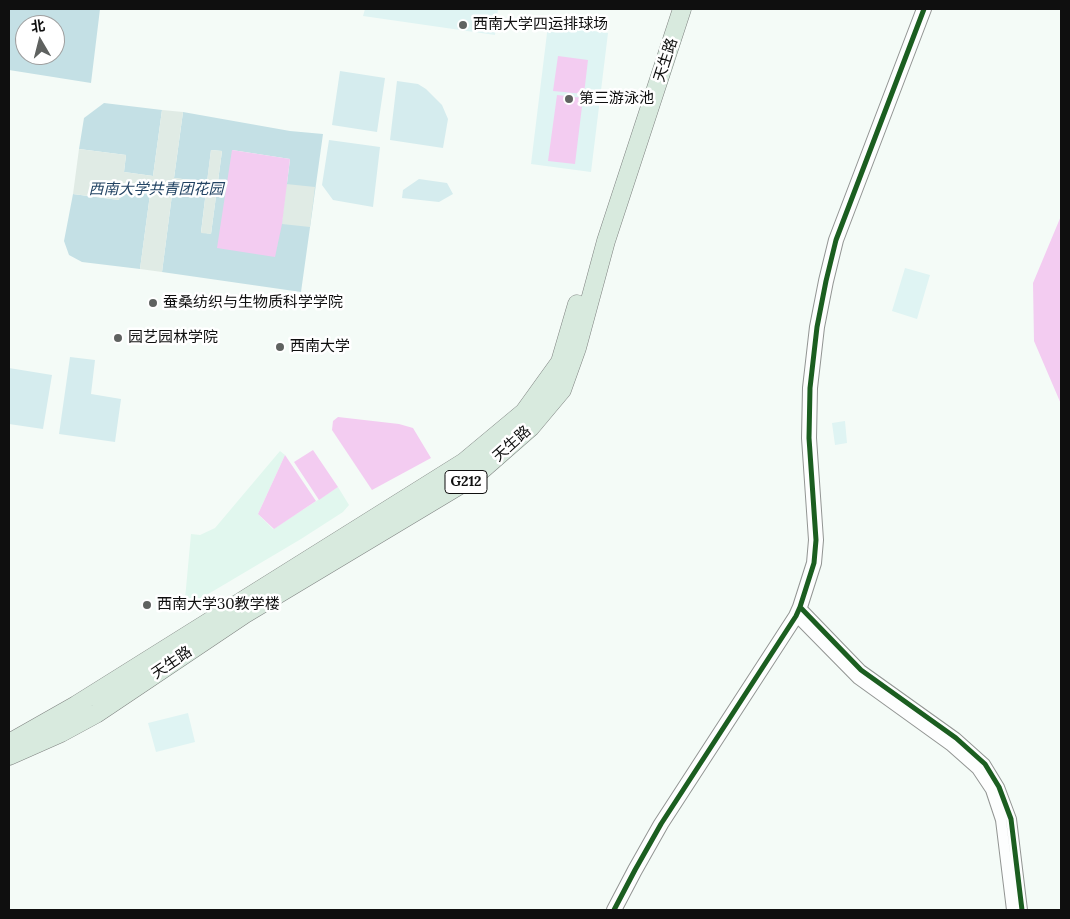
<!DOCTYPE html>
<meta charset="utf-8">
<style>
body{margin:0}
#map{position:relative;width:1070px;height:919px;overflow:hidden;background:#f4fbf7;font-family:Lora,"Noto Sans SC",serif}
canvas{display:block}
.frame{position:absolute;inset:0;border:10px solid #0f0f0f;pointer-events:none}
.north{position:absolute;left:15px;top:15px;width:50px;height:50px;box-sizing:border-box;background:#fff;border:1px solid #9f9f9f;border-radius:50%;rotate:352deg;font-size:14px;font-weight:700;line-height:20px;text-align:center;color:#0f0f0f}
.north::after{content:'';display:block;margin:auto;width:18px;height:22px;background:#5f6260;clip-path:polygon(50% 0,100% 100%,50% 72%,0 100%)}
</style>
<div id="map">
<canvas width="1070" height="919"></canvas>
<div class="frame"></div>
<div class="north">北</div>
</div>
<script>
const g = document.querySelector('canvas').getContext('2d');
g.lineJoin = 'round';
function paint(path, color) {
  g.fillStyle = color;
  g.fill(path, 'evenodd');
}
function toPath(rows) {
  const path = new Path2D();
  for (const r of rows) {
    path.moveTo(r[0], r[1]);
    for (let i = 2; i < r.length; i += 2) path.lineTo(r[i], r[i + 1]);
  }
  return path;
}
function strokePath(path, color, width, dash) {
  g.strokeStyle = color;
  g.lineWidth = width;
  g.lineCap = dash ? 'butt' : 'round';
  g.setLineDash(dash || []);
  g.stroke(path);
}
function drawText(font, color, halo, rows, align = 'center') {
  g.font = font + ' Lora,"Noto Sans SC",serif';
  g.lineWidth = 5;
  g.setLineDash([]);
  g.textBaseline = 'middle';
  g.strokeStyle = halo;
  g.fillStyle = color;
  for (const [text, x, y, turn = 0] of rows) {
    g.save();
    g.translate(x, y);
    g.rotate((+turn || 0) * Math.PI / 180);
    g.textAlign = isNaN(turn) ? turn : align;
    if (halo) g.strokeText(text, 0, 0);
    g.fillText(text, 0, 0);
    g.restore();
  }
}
const farmland = toPath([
 [280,451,285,455,258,514,273,529,338,487,349,505,343,512,301,539,188,606,185,599,191,534,200,535,215,528]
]);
const green = toPath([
 [340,71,385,78,377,132,332,125],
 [397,81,418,84,426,89,442,105,448,119,443,148,390,140],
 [329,140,380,147,373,207,333,200,322,185],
 [419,179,447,183,453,194,439,202,402,198,403,190],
 [70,357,95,360,91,394,121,399,115,442,59,434],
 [9,368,52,375,43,429,9,424]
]);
const forest = toPath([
 [9,9,100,9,91,83,9,70],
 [25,25,55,25,55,55,25,55],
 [104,103,162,110,153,176,124,172,126,155,79,149,84,118],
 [183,112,290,131,323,134,301,292,162,272,173,187,206,191,201,232,211,234,222,151,211,150,207,182,174,178],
 [232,150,290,159,282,224],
 [121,183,151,187,140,269,82,262,69,255,64,241,73,194,119,200]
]);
const pitch = toPath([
 [365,9,498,9,495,35,363,16],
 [548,25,608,33,591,172,531,164],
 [905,268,930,275,917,319,892,311],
 [845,421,847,443,835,445,832,423],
 [188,713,195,742,156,752,148,723]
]);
const plaza = toPath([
 [162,110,183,112,174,178,207,182,211,150,222,151,211,234,201,233,206,191,173,187,162,272,140,269,151,187,121,183,119,200,73,194,79,149,126,155,124,172,153,176],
 [286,184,315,187,310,227,282,224]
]);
const water = toPath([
 [558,56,588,60,584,94,553,91],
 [557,95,583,98,575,164,548,161],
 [232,150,290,159,282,224,275,257,217,248],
 [1061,216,1061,404,1034,341,1033,283],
 [338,417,399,424,413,428,431,458,372,490,332,430,333,421],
 [313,450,338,487,319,500,294,462],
 [285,455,316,501,274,529,258,514]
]);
const minor = toPath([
 [800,607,861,670,956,738,985,764,999,787,1011,819,1022,910],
 [796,616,858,679,951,746,977,769,991,790,1001,820,1012,910]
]);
const tertiary = toPath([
 [614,910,635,870,661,824,796,616,800,607,814,563,816,540,809,438,810,388,817,327,826,281,836,240,924,9]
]);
const trunk = toPath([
 [9,743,76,705,464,462,524,412,560,362,577,304],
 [9,756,61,733,96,714,245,614,475,476,531,427,562,390,577,348,606,241,682,9]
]);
const cycleway = toPath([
 [800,607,861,670,956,738,985,764,999,787,1011,819,1022,910],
 [614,910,635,870,661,824,796,616,800,607,814,563,816,540,809,438,810,388,817,327,826,281,836,240,924,9]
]);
const markers = [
 [463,25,5,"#5f6260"],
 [569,99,5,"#5f6260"],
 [153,303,5,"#5f6260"],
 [118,338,5,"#5f6260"],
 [280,347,5,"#5f6260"],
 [147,605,5,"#5f6260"]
];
const shields = [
 [466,482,42]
];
const shieldNames = [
 ["G212",466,482]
];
const poiNames = [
 ["西南大学四运排球场",473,25],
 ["第三游泳池",579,99],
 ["蚕桑纺织与生物质科学学院",163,303],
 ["园艺园林学院",128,338],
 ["西南大学",290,347],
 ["西南大学30教学楼",157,605]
];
const streetNames = [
 ["天生路",666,60,-72],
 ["天生路",512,444,-42],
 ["天生路",172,663,-34]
];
const parkNames = [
 ["西南大学共青团花园",156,190]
];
paint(farmland, '#e1f7ee');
paint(green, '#d5ecee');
paint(forest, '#c4e0e5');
paint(pitch, '#dff4f3');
paint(plaza, '#e0ebe5');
paint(water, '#f3ccf1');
strokePath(minor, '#929593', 12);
strokePath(tertiary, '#929593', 16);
strokePath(trunk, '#7f8381', 19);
strokePath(minor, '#fdfefe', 10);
strokePath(tertiary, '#fdfefe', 14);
strokePath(trunk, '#d8eade', 18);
strokePath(cycleway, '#1b5e20', 5);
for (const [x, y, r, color] of markers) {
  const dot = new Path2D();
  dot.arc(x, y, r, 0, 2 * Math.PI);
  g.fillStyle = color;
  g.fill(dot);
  strokePath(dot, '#fff', 2);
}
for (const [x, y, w] of shields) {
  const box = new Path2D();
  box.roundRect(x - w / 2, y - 11.5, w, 23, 4);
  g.fillStyle = '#fff';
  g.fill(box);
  strokePath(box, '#0f0f0f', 1);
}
drawText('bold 14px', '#0f0f0f', null, shieldNames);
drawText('15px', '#0f0f0f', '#fff', poiNames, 'left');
drawText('15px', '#0f0f0f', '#fff', streetNames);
drawText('italic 15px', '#224363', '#fff', parkNames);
</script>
